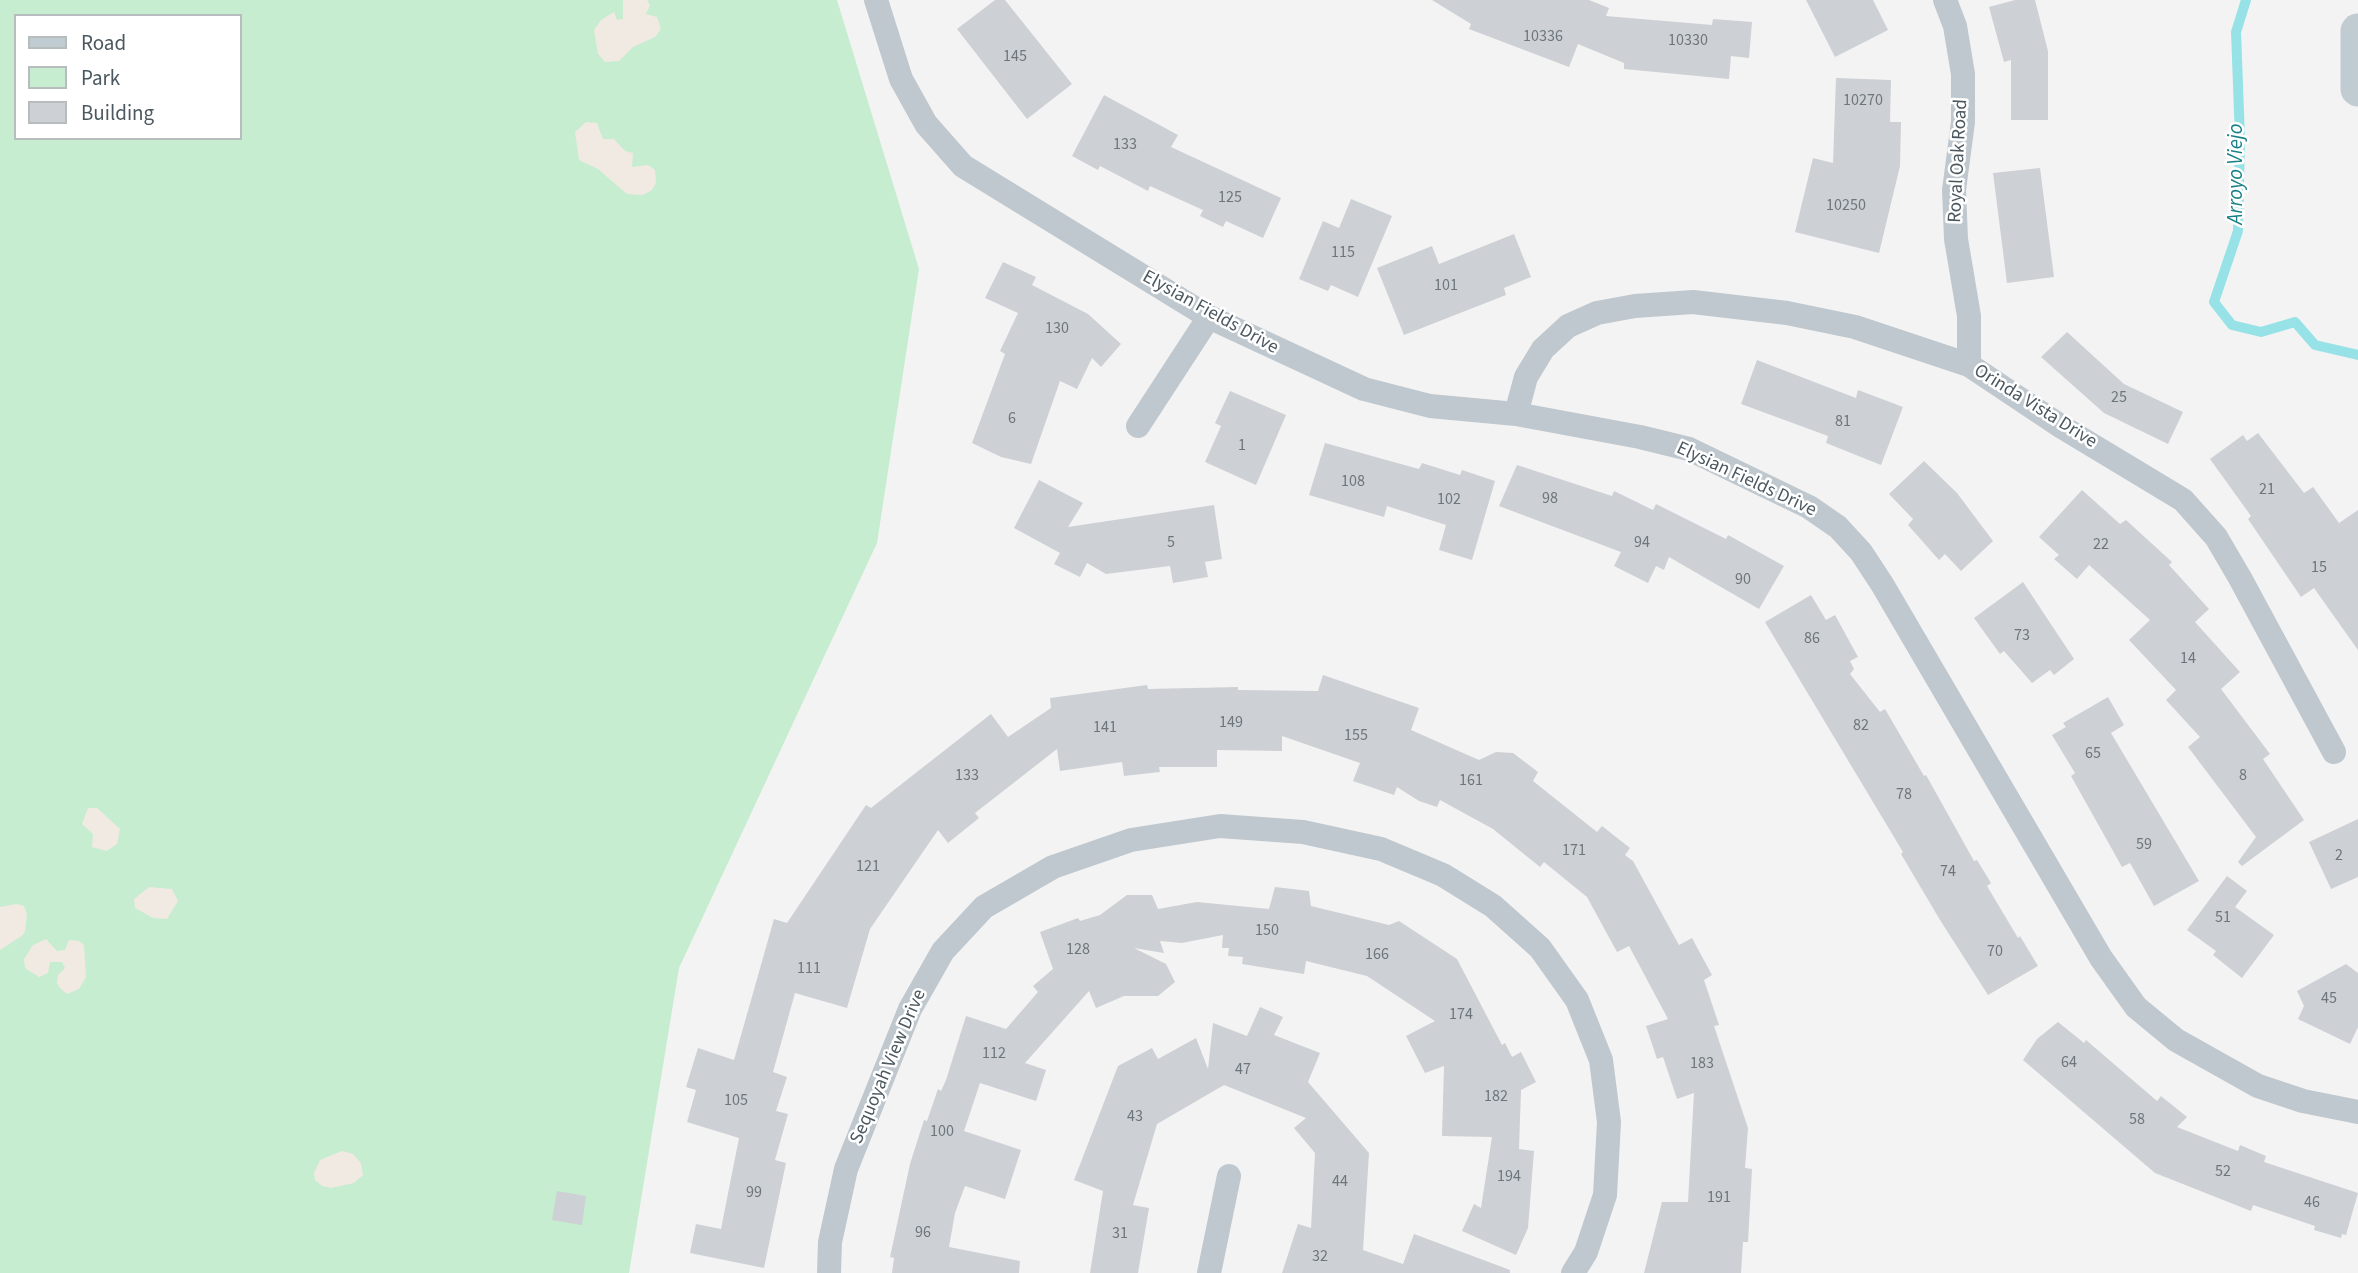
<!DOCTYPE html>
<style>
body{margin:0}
#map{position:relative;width:2358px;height:1273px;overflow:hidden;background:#f4f3f3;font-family:"Source Sans 3",sans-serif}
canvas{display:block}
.legend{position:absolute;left:14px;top:14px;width:228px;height:126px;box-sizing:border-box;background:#fff;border:2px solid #b7bcbf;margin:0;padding:9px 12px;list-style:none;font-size:21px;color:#4b585f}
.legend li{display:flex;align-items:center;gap:14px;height:35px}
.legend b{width:35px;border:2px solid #b7bcbf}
</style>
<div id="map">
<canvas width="2358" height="1273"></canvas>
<ul class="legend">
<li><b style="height:9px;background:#c0cbd2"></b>Road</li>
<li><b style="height:19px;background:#c6edcf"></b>Park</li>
<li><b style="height:19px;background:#cdd0d4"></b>Building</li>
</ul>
</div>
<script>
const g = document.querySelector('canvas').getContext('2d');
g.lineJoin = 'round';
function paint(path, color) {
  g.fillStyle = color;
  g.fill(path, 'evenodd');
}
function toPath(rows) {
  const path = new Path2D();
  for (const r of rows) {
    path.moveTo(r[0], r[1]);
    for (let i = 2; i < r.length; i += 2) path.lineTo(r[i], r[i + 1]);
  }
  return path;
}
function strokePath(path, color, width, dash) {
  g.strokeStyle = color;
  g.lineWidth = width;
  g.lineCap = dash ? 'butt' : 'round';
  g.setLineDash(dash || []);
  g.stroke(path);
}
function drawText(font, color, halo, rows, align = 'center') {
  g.font = font + ' "Source Sans 3",sans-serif';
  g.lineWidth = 5;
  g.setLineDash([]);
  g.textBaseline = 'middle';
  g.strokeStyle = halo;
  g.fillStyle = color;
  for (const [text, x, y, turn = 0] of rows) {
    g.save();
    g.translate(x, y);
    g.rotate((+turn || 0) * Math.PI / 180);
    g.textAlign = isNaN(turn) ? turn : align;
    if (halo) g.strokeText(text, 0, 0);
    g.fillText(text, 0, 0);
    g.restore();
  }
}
const green = toPath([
 [0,0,837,0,919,269,877,543,679,968,629,1273,0,1273],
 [16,16,240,16,240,138,16,138]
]);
const sand = toPath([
 [623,0,647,0,650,5,646,14,657,17,661,29,655,37,633,47,619,61,605,62,598,54,594,30,601,20,614,12,617,20,623,19],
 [586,122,597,123,603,139,614,139,625,151,633,153,632,167,648,165,655,170,656,183,652,190,643,195,627,194,598,169,579,160,575,132],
 [88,808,97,808,120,829,117,844,107,851,92,847,93,834,82,824],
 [149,887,172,889,178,901,167,919,153,918,135,908,134,899],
 [16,904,24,906,27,914,25,931,23,935,0,950,0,907],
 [46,939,57,951,65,950,69,940,79,941,84,945,86,977,79,989,67,994,60,988,57,983,58,975,65,968,62,962,50,962,48,973,39,977,25,968,24,959,33,945],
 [342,1151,353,1154,361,1163,363,1175,354,1183,331,1188,322,1186,315,1180,314,1173,320,1160]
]);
const stream = toPath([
 [2246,0,2236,32,2240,139,2238,231,2214,302,2232,325,2261,332,2295,322,2315,345,2358,355]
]);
const building = toPath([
 [995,0,1005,0,1072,84,1027,119,957,29],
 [1432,0,1589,0,1609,8,1606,16,1712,25,1713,19,1752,22,1749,58,1731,56,1729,79,1624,69,1624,63,1578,44,1569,67,1469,29,1471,24],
 [1806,0,1873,0,1888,30,1835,57],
 [2015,0,2035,0,2048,51,2048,120,2011,120,2011,60,2004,62,1989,7],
 [1836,78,1891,80,1890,122,1901,122,1900,166,1879,253,1795,232,1813,158,1833,163],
 [1104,95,1178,135,1171,147,1281,198,1263,238,1226,221,1223,227,1200,216,1203,210,1150,186,1148,191,1100,166,1098,170,1072,156],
 [2040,168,2054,277,2007,283,1993,173],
 [1351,199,1392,216,1358,297,1331,285,1328,291,1299,279,1323,221,1339,228],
 [1514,234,1531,277,1504,288,1506,295,1404,335,1377,268,1432,246,1439,264],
 [1003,262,1036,277,1032,285,1088,314,1121,344,1101,367,1092,358,1077,389,1060,381,1031,464,1001,457,972,443,1005,354,1000,351,1018,313,985,298],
 [2067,332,2124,384,2183,412,2168,444,2104,413,2041,357],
 [1757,360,1856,398,1858,390,1903,407,1881,465,1826,443,1828,436,1741,404],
 [1230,391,1286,415,1256,485,1205,462,1221,426,1215,423],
 [2258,433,2304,493,2313,487,2339,523,2358,510,2358,650,2314,588,2301,597,2248,519,2251,516,2210,459,2243,435,2247,441],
 [1325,443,1419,469,1422,463,1460,475,1462,470,1495,481,1472,560,1439,550,1446,525,1387,506,1384,517,1309,495],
 [1924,461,1957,493,1993,541,1961,571,1945,554,1939,560,1908,525,1913,519,1889,494],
 [1517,465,1612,496,1614,491,1653,510,1656,504,1726,539,1728,535,1784,566,1759,609,1669,557,1664,570,1656,566,1648,583,1614,566,1621,552,1499,506],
 [1039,480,1083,503,1068,527,1214,505,1222,559,1205,562,1208,577,1173,583,1170,566,1106,574,1087,563,1080,577,1054,564,1060,553,1014,528],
 [2082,490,2120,524,2126,520,2172,562,2169,565,2209,609,2195,622,2240,672,2221,689,2270,754,2263,759,2304,820,2242,866,2238,862,2256,837,2188,747,2200,737,2166,700,2176,690,2129,640,2150,620,2089,565,2077,579,2054,559,2059,555,2039,537],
 [2023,582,2074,659,2054,675,2050,670,2032,683,2004,651,2000,654,1974,618],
 [1811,595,1826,620,1835,615,1858,657,1850,661,1854,669,1850,674,1880,712,1885,709,1924,776,1926,775,1974,861,1977,860,1991,883,1987,886,2018,938,2020,936,2038,966,1988,995,1940,920,1901,854,1903,852,1765,622],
 [1323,675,1419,708,1411,730,1479,760,1496,752,1513,753,1538,772,1533,781,1597,832,1602,826,1630,848,1625,855,1633,861,1679,945,1692,938,1712,975,1704,980,1719,1025,1714,1026,1748,1128,1745,1168,1752,1169,1748,1242,1743,1242,1741,1273,1644,1273,1662,1202,1688,1202,1694,1093,1677,1099,1663,1057,1657,1059,1646,1026,1668,1019,1629,946,1617,952,1587,897,1544,862,1540,867,1493,829,1440,800,1437,807,1419,801,1397,787,1394,795,1353,781,1360,763,1282,736,1282,751,1217,750,1217,767,1159,767,1160,772,1124,776,1122,762,1060,771,1057,749,975,813,979,818,948,843,938,830,870,929,847,1008,795,993,773,1072,787,1077,776,1111,788,1114,775,1160,786,1163,764,1268,690,1253,696,1224,721,1229,739,1138,687,1122,696,1090,686,1087,698,1048,734,1060,774,919,787,923,866,805,871,808,991,714,1008,737,1051,708,1050,698,1147,685,1148,689,1238,687,1238,690,1318,691],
 [2108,697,2124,725,2111,733,2199,881,2154,906,2130,863,2122,867,2071,776,2075,773,2052,735,2066,727,2063,723],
 [2358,819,2358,877,2331,889,2309,842],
 [2227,876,2247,891,2235,907,2274,935,2242,978,2213,955,2216,951,2187,930],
 [1275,887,1309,891,1311,906,1389,925,1399,921,1457,959,1502,1045,1505,1043,1512,1057,1521,1052,1536,1082,1521,1090,1519,1149,1534,1151,1528,1228,1516,1255,1462,1231,1474,1204,1481,1208,1492,1137,1442,1136,1444,1066,1425,1073,1406,1036,1435,1021,1367,976,1306,961,1304,974,1242,964,1243,957,1228,956,1229,948,1222,948,1223,935,1182,943,1160,941,1164,953,1134,948,1166,964,1175,982,1158,996,1124,996,1096,1008,1089,991,1025,1063,1046,1070,1036,1101,980,1083,964,1131,1021,1150,1005,1199,965,1186,955,1213,949,1247,1020,1261,1019,1273,892,1273,894,1258,890,1257,910,1164,924,1120,927,1121,938,1089,941,1091,946,1080,966,1016,1006,1029,1038,992,1033,986,1053,969,1040,932,1078,918,1080,921,1100,915,1127,895,1152,895,1158,909,1197,902,1269,909],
 [2346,964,2358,973,2358,1027,2350,1044,2298,1019,2304,1006,2297,991],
 [1260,1007,1283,1017,1274,1035,1320,1053,1308,1082,1369,1153,1363,1250,1403,1264,1414,1234,1510,1270,1510,1273,1282,1273,1298,1224,1311,1228,1315,1153,1294,1128,1306,1118,1224,1085,1157,1124,1133,1205,1149,1208,1138,1273,1090,1273,1103,1191,1074,1180,1118,1066,1152,1048,1158,1059,1196,1038,1208,1069,1213,1023,1247,1036],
 [2058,1022,2084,1043,2086,1040,2157,1101,2161,1096,2187,1117,2177,1127,2238,1151,2240,1145,2266,1156,2264,1162,2358,1193,2346,1235,2342,1234,2341,1238,2314,1230,2315,1226,2253,1205,2251,1211,2155,1173,2023,1060,2037,1039],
 [557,1191,586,1196,582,1225,552,1220]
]);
const street = toPath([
 [876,0,901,79,926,124,963,166,1209,317,1364,389,1430,406,1516,414,1640,437,1689,449,1809,507,1838,527,1861,552,1882,584,2101,958,2136,1007,2176,1040,2258,1086,2303,1101,2358,1112],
 [1945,0,1955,26,1963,74,1963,122,1954,190,1956,239,1969,316,1969,365],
 [1516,414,1526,377,1543,349,1568,326,1597,313,1635,306,1693,302,1787,313,1855,327,1969,365,2062,427,2183,500,2216,537,2240,578,2334,752],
 [1138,426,1209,317],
 [829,1273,830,1242,846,1169,910,1009,943,951,984,907,1053,867,1131,840,1220,826,1303,832,1381,849,1443,875,1493,906,1540,948,1577,1000,1601,1060,1609,1122,1605,1195,1586,1252,1573,1273],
 [1209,1273,1229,1176]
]);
const secondary = toPath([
 [2358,31,2358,89]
]);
const numberNames = [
 ["10336",1543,37],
 ["10330",1688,41],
 ["145",1015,57],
 ["10270",1863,101],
 ["133",1125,145],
 ["125",1230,198],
 ["10250",1846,206],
 ["115",1343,253],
 ["101",1446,286],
 ["130",1057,329],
 ["25",2119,398],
 ["6",1012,419],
 ["81",1843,422],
 ["1",1242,446],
 ["108",1353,482],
 ["21",2267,490],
 ["98",1550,499],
 ["102",1449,500],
 ["5",1171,543],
 ["94",1642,543],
 ["22",2101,545],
 ["15",2319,568],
 ["90",1743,580],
 ["73",2022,636],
 ["86",1812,639],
 ["14",2188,659],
 ["149",1231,723],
 ["82",1861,726],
 ["141",1105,728],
 ["155",1356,736],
 ["65",2093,754],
 ["133",967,776],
 ["8",2243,776],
 ["161",1471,781],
 ["78",1904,795],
 ["59",2144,845],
 ["171",1574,851],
 ["2",2339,856],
 ["121",868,867],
 ["74",1948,872],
 ["51",2223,918],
 ["150",1267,931],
 ["128",1078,950],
 ["70",1995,952],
 ["166",1377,955],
 ["111",809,969],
 ["45",2329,999],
 ["174",1461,1015],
 ["112",994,1054],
 ["64",2069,1063],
 ["183",1702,1064],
 ["47",1243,1070],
 ["182",1496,1097],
 ["105",736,1101],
 ["43",1135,1117],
 ["58",2137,1120],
 ["100",942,1132],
 ["52",2223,1172],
 ["194",1509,1177],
 ["44",1340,1182],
 ["99",754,1193],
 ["191",1719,1198],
 ["46",2312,1203],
 ["96",923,1233],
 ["31",1120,1234],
 ["32",1320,1257]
];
const streetNames = [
 ["Royal Oak Road",1959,161,-87],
 ["Elysian Fields Drive",1210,313,29],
 ["Orinda Vista Drive",2035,407,32],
 ["Elysian Fields Drive",1746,480,25],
 ["Sequoyah View Drive",889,1067,-67]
];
const waterNames = [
 ["Arroyo Viejo",2237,174,-90]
];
paint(green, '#c6edcf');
paint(sand, '#f1eae3');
strokePath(stream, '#96e2e7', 10);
paint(building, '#cdd0d4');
strokePath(street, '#bfc8ce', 24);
strokePath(secondary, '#c0cbd2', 35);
drawText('16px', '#6c767c', null, numberNames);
drawText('19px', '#4b585f', '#fff', streetNames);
drawText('italic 21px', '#178187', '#fff', waterNames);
</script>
